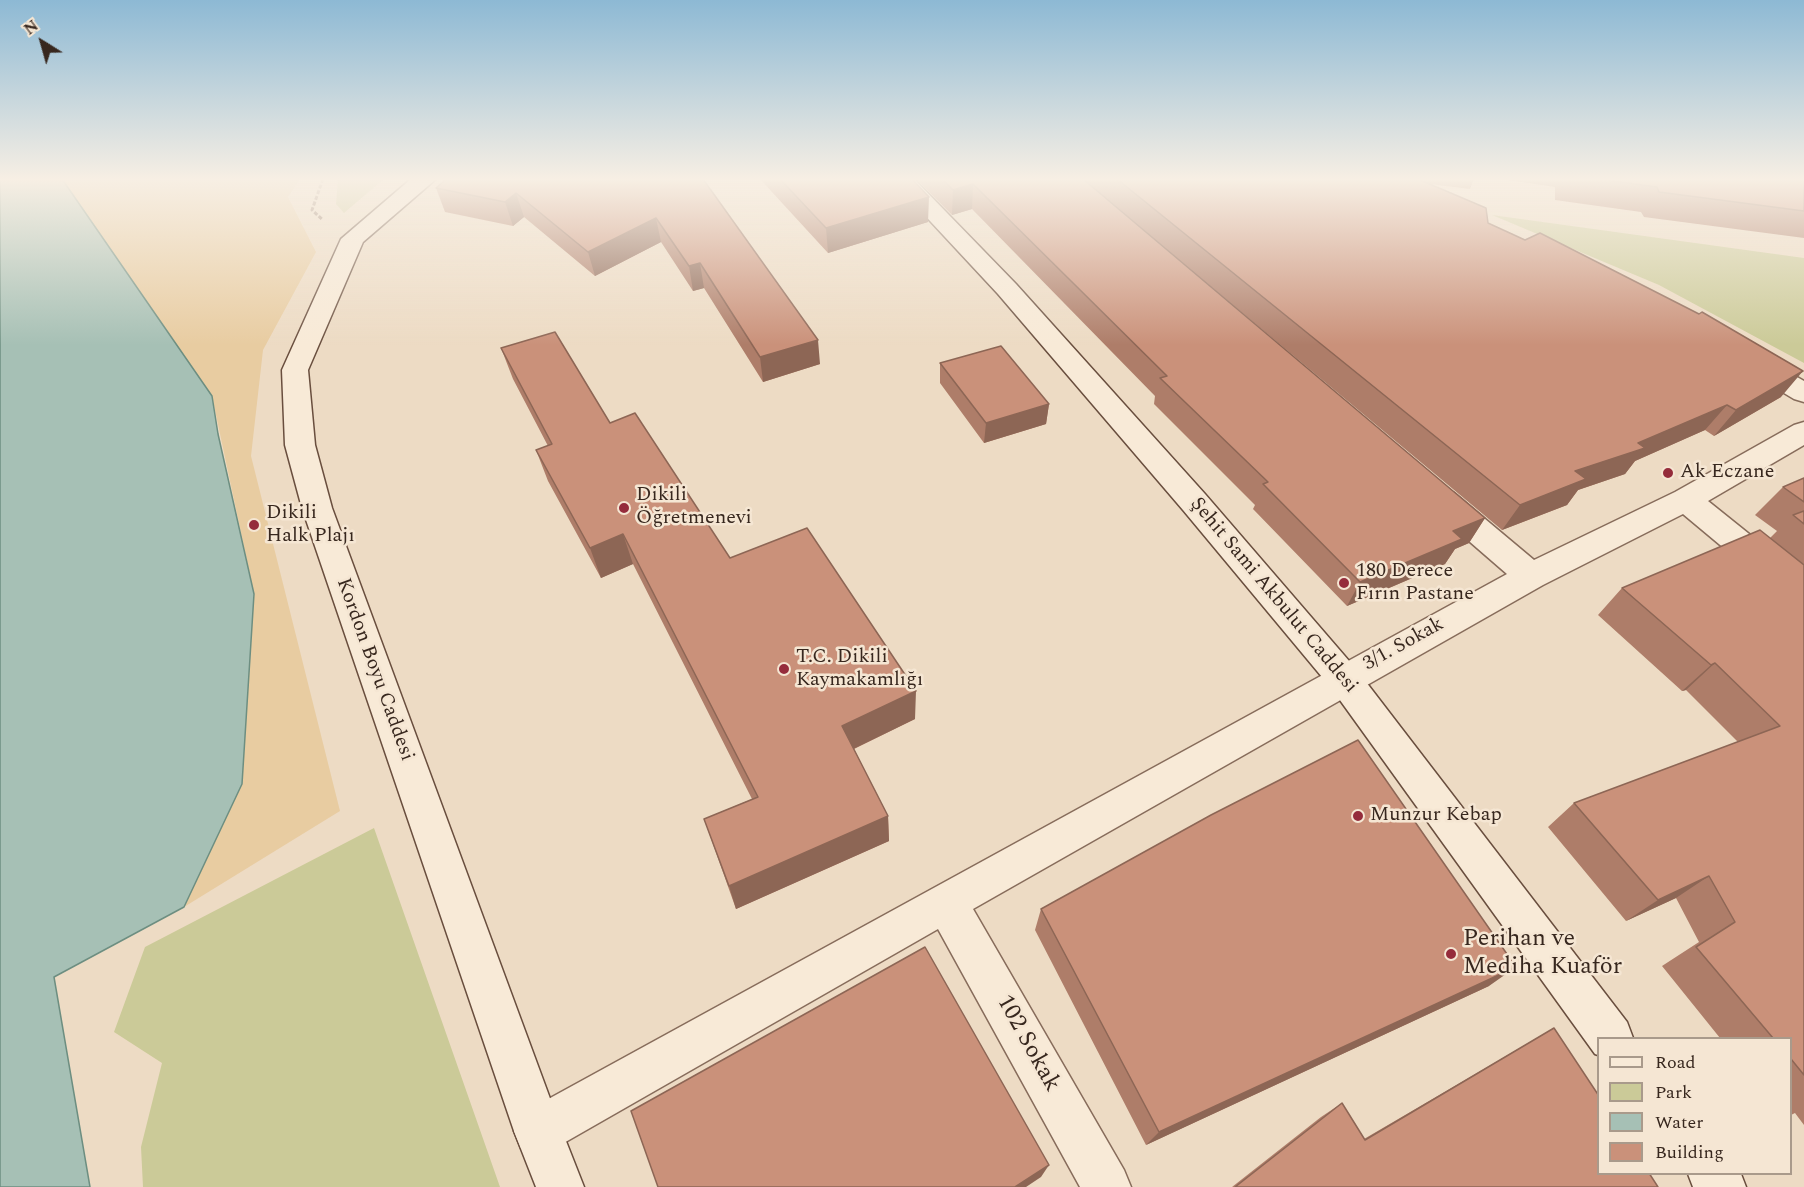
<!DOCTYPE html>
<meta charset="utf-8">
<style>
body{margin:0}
#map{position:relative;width:1804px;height:1187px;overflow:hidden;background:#eddbc4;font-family:Spectral,serif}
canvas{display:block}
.legend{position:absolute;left:1597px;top:1037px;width:195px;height:138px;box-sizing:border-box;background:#f5e6d3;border:2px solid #a99a8b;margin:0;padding:8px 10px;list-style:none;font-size:18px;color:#37271e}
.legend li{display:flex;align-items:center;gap:12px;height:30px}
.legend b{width:30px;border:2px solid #a99a8b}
.north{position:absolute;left:12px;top:12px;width:60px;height:60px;-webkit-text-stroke:4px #f5e6d3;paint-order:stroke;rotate:323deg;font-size:16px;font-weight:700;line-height:24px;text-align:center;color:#37271e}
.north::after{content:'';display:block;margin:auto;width:21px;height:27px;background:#37271e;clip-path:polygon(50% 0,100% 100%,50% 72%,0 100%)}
</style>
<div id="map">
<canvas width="1804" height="1187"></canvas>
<ul class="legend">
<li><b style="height:8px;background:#f8ead7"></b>Road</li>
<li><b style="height:16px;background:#cbca98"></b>Park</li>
<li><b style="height:16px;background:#a6c0b5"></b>Water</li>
<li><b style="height:16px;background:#ca917a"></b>Building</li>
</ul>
<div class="north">N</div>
</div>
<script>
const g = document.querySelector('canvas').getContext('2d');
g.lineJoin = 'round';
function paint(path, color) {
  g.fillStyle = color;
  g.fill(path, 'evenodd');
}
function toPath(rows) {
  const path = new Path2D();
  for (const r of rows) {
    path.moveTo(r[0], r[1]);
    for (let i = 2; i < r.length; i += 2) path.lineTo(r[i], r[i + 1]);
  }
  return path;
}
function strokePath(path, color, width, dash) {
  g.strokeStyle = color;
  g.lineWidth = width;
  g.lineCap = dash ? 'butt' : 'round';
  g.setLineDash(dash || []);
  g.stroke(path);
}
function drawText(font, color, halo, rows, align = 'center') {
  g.font = font + ' Spectral,serif';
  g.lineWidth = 5;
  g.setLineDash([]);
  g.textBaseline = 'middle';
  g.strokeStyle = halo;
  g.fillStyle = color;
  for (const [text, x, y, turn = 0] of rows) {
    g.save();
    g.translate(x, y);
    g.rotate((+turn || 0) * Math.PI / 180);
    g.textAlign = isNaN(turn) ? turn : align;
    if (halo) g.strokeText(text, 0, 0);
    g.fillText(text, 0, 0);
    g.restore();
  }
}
const green = toPath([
 [338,179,384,179,344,213,336,204],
 [1492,215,1804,258,1804,363,1659,285],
 [374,828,500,1187,143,1187,141,1147,162,1063,114,1032,145,947]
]);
const sand = toPath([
 [62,179,300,179,288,197,316,252,263,350,251,456,340,811,184,907,242,784,254,594,212,396]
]);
const water = toPath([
 [0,179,62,179,212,396,218,434,254,594,242,784,184,907,54,977,90,1187,0,1187,0,179]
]);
const path = toPath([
 [323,179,312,210,323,220]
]);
const minor = toPath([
 [1804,422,1804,445,1708,501,1804,578,1804,609,1792,605,1683,514,1543,585,973,909,1124,1170,1131,1187,1080,1187,938,929,555,1148,538,1155,521,1148,514,1131,521,1114,1507,574,1432,509,1428,501,1432,493,1443,490,1454,493,1534,560,1675,492,1794,425,1804,422]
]);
const tertiary = toPath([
 [1751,354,1760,356,1804,381,1804,402,1794,399,1742,368,1738,362,1742,356,1751,354]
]);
const secondary = toPath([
 [411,179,436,179,363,242,308,370,315,445,332,508,562,1131,584,1187,536,1187,514,1131,302,508,285,445,282,370,341,239,411,179],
 [891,179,914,179,1016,284,1205,494,1356,669,1627,1022,1633,1038,1598,1038,1598,1055,1595,1054,1332,689,1183,510,998,294,891,179],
 [1688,1174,1741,1174,1746,1187,1693,1187,1688,1174]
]);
const wall = toPath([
 [703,179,820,364,763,382,704,288,693,291,661,242,595,276,524,217,513,226,445,212,436,188],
 [760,179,912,179,928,222,828,253],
 [916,179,1474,179,1470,189,1429,184,1488,223,1781,397,1714,436,1705,430,1635,461,1625,474,1578,490,1567,505,1502,530,1131,220,1485,518,1469,543,1455,549,1445,564,1347,606,1253,509,1255,505,1154,404,1155,396,972,209,952,215],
 [1501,179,1804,179,1804,238,1644,217,1641,212,1555,200,1555,187],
 [501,348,610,423,730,558,915,719,854,749,888,816,889,841,736,909,704,819,752,799,633,564,601,578,548,481,536,450,548,446,513,379],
 [940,363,1049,404,1046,424,984,443,940,383],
 [1804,478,1804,1125,1795,1113,1791,1115,1791,1038,1720,1038,1662,966,1699,942,1676,898,1626,921,1548,827,1574,803,1738,742,1686,690,1682,691,1598,615,1622,588,1770,538,1777,531,1755,515,1783,487],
 [1041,909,1489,986,1146,1145,1035,930],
 [1554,1028,1658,1187,1232,1187,1321,1117,1342,1103,1364,1139]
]);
const shadedWall = toPath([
 [973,184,972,209,952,215,953,190],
 [516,193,524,217,513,226,505,202],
 [929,197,928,222,828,253,826,228],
 [656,218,661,242,595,276,588,252],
 [700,263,704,288,693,291,689,266],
 [818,340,820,364,763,382,760,357],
 [1803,371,1781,397,1714,436,1736,410],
 [1049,404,1046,424,984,443,986,423],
 [1727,405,1705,430,1635,461,1625,474,1578,490,1567,505,1502,530,1520,505,1575,471,1638,443],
 [1485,518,1469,543,1455,549,1445,564,1347,606,1360,582,1453,531],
 [623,534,633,564,601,578,590,548],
 [1715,663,1686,690,1682,691,1711,665],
 [916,691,915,719,845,753,842,726],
 [888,816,889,841,736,909,729,886],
 [1709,876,1676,898,1626,921,1658,900],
 [1516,967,1489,986,1146,1145,1159,1132],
 [1049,1165,1041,1177,1026,1187,1015,1187]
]);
const building = toPath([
 [446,179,703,179,818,340,760,357,700,263,689,266,656,218,588,252,516,193,505,202,436,188,446,179],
 [780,179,912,179,929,197,826,228,780,179],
 [942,179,1083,179,1485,518,1453,531,1462,539,1360,582,1263,484,1268,482,1160,378,1167,376,973,184,953,190,942,179],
 [1117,179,1418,179,1486,208,1488,223,1525,240,1540,233,1699,314,1702,312,1803,371,1736,410,1727,405,1638,443,1645,448,1575,471,1586,479,1520,505,1117,179],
 [1598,179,1804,179,1804,211,1659,192,1657,187,1598,179],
 [555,332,610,423,635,413,730,558,807,528,916,691,842,726,888,816,729,886,704,819,758,797,623,534,590,548,536,450,552,444,501,348,555,332],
 [1001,346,1049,404,986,423,940,363,1001,346],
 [1804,478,1804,502,1783,487,1804,478],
 [1804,511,1804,524,1793,515,1804,511],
 [1760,530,1804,565,1804,1075,1791,1059,1791,1038,1773,1038,1696,947,1735,922,1709,876,1658,900,1574,803,1780,726,1715,663,1711,665,1622,588,1760,530],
 [1358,740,1516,967,1159,1132,1041,909,1211,815,1358,740],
 [925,947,1049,1165,1015,1187,658,1187,631,1111,925,947],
 [1554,1028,1599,1096,1599,1173,1649,1173,1658,1187,1235,1187,1342,1103,1365,1140,1554,1028]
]);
const markers = [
 [1668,473,6,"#952c3b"],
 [624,508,6,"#952c3b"],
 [254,525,6,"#952c3b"],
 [1344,583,6,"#952c3b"],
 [784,669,6,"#952c3b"],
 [1358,816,6,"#952c3b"],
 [1451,954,6,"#952c3b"]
];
const poiNames = [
 ["Ak Eczane",1680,473],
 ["Dikili",636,496],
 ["Öğretmenevi",636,519],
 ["Dikili",266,514],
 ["Halk Plajı",266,537],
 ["180 Derece",1356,572],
 ["Fırın Pastane",1356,595],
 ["T.C. Dikili",796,658],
 ["Kaymakamlığı",796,681],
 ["Munzur Kebap",1370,816]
];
const streetNames = [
 ["Şehit Sami Akbulut Caddesi",1273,596,50],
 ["3/1. Sokak",1404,645,-29],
 ["Kordon Boyu Caddesi",374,670,70]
];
const nearPoinames = [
 ["Perihan ve",1463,940],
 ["Mediha Kuaför",1463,968]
];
const nearStreetnames = [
 ["102 Sokak",1027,1044,61]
];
paint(green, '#cbca98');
paint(sand, '#e8cca1');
paint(water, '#a6c0b5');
strokePath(water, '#6d8e81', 1.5);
strokePath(minor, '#876c5b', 3);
strokePath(tertiary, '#876c5b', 3);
strokePath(secondary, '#694e3e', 3);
strokePath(path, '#876c5b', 3, [4, 2]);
paint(minor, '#f8ead7');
paint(tertiary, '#f8ead7');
paint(secondary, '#f8ead7');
paint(wall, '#ae7d69');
paint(shadedWall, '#8d6655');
paint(building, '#ca917a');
strokePath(building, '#8d6655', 1.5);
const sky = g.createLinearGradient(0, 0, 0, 345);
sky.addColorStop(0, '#8db9d4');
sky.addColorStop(0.52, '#f7efe4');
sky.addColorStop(1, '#f7efe400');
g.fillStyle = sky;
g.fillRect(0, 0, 1804, 345);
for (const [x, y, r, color] of markers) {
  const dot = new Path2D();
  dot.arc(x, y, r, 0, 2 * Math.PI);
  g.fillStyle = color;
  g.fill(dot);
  strokePath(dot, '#f5e6d3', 2);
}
drawText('20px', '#37271e', '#f5e6d3', poiNames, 'left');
drawText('20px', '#37271e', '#f5e6d3', streetNames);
drawText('24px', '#37271e', '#f5e6d3', nearPoinames, 'left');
drawText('24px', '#37271e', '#f5e6d3', nearStreetnames);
</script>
